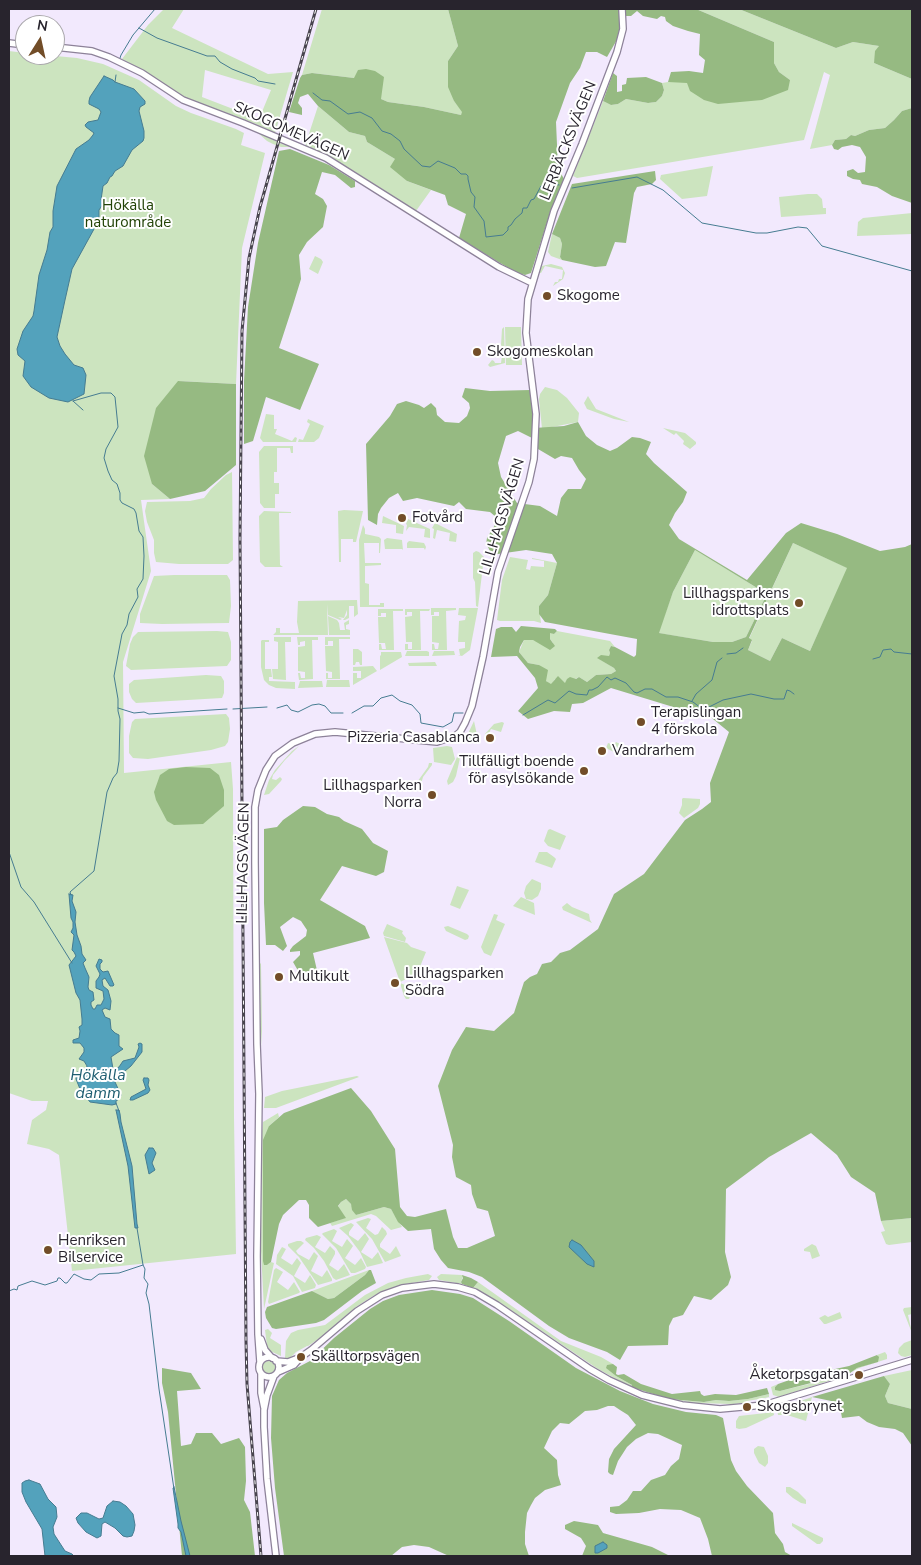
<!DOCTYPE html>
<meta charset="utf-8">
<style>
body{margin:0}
#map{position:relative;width:921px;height:1565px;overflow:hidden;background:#f2e9fd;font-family:"Nunito Sans",sans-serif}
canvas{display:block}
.frame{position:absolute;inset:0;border:10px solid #28242d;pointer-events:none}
.north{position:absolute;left:15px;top:15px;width:50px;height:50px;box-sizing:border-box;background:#fff;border:1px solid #a9a7ab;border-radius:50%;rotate:10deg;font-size:14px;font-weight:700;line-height:20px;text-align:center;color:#28242d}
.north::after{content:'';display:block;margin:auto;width:18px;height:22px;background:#724d28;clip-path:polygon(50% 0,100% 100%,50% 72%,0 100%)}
</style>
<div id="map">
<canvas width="921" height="1565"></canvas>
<div class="frame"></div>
<div class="north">N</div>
</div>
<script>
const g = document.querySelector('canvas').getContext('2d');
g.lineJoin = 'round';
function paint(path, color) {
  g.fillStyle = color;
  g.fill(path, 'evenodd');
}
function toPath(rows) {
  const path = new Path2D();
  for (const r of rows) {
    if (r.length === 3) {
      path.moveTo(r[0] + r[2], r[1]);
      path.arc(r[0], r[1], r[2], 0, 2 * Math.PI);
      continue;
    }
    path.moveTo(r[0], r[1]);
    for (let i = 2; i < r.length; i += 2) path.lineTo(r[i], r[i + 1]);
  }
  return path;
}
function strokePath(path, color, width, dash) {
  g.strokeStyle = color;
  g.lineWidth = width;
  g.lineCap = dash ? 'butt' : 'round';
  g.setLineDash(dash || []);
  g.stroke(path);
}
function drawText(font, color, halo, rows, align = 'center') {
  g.font = font + ' "Nunito Sans",sans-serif';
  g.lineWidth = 4;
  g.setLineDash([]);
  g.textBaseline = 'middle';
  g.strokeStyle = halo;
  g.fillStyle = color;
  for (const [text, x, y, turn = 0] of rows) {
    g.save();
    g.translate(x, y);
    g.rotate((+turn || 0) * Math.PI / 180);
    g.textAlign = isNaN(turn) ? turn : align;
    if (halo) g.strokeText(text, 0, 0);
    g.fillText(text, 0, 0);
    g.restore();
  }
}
const green = toPath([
 [164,9,184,9,172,28,268,74,293,72,275,133,256,124,184,97,141,69,122,59,148,25],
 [205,70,271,90,259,119,202,97],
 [322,9,448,9,458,46,448,61,454,101,463,112,461,115,424,107,388,102,381,99,354,78,312,73,302,75],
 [696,9,739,9,836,48,853,42,879,46,874,63,912,79,912,108,902,111,894,120,885,128,869,130,855,136,851,135,846,139,835,140,832,145,810,149,830,75,824,72,804,140,577,178,573,176,603,101,611,105,618,104,626,99,648,103,656,102,662,96,664,90,662,83,668,82,790,80,779,72,774,63,774,42],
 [9,51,25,53,25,55,45,55,77,58,103,64,139,80,176,106,191,113,236,129,244,133,241,145,265,153,242,248,236,384,179,381,152,484,170,499,141,500,151,571,123,662,124,773,231,762,233,789,234,1117,236,1254,72,1271,59,1155,49,1149,27,1144,32,1120,46,1110,48,1101,32,1101,9,1093],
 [318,106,349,132,365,136,367,142,395,159,407,181,431,190,416,211,355,172,327,156,305,146],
 [257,132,282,144,292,147,281,147,273,144,267,141],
 [713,166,707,196,682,199,660,179,661,175],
 [808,194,817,194,822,199,823,208,826,208,826,214,781,217,779,197],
 [912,213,912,234,857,236,858,222,863,218],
 [552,234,560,238,562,244,560,257,562,260,551,256,548,252],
 [315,256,321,259,323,262,318,274,309,269],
 [551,264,562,267,565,273,563,279,553,286,555,282,558,282,559,279,562,279,563,270,545,266,541,273,539,273,542,266],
 [504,327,505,363,490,367,488,365,492,360,494,361,495,363,501,363,503,348,501,345,502,329],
 [505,327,521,327,522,365,506,365],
 [545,387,557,390,567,398,579,413,578,422,542,429,539,399,540,394],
 [588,396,596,409,629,422,614,419,587,409,584,403],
 [266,414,274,415,274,429,277,429,275,434,292,441,295,437,297,438,296,442,263,442,260,438],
 [308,419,324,426,319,438,314,442,298,442,299,439,303,440,310,424,307,422],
 [663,428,685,433,696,442,696,444,690,449,683,444,684,441,676,433,674,435],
 [264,446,293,446,293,453,291,453,290,448,277,448,277,472,274,472,274,483,279,483,279,494,275,494,275,508,264,508,260,503,259,452],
 [232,472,233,560,228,564,179,564,156,562,154,553,154,540,147,522,145,511,147,502,190,501,204,498,211,489,226,475],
 [344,510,363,511,356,542,353,542,353,539,341,539,341,562,339,562,338,511],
 [264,511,291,512,291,513,279,513,280,565,283,567,265,567,260,562,259,516],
 [383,516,404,526,403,534,396,533,396,525,382,523],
 [408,519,430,529,430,538,424,537,425,529,409,527,406,531,407,525,406,524],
 [435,523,457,534,456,542,449,541,450,533,437,530,435,539,433,538,434,529,432,528],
 [363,525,365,529,365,534,379,537,381,539,380,553,379,553,379,543,364,543,365,563,381,563,381,565,365,566,365,583,369,584,369,605,380,605,380,603,384,603,384,607,360,607,359,540],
 [387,538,402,540,403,550,402,549,385,549,384,540],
 [409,541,424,543,426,547,425,550,424,548,407,548,407,543],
 [793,543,848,568,810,651,782,638,770,661,748,650,752,641,749,639],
 [695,550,767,594,746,637,732,642,713,642,658,633,673,592],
 [476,551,479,552,484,557,478,607,476,606,475,582,473,578,473,553],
 [510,557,528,560,526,569,530,570,531,566,544,567,544,561,532,559,532,558,557,563,548,595,539,606,541,623,534,621,500,621,497,620,502,580],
 [174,575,227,575,230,580,231,606,229,623,162,624,140,623,140,614,154,576],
 [357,600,358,614,354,617,354,606,349,606,349,618,345,620,343,620,347,615,347,610,344,618,338,617,342,619,340,620,328,615,327,604,328,635,273,635,276,632,276,628,280,628,280,633,299,633,297,622,298,601],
 [431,608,456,608,456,610,446,611,447,650,432,650,432,644,434,644,435,649,438,649,439,643,432,642,432,616,439,616,439,612,434,612,434,615,431,615],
 [459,608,478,608,470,650,462,656,458,655,460,655,459,649,465,648,465,642,458,642,459,621,465,620,466,616,458,615],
 [378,609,403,609,403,611,393,611,394,650,379,650,379,644,381,644,382,649,386,649,385,643,379,643,378,617,386,617,386,613,381,613,381,616,378,616],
 [405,609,430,609,429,611,420,611,421,650,405,650,405,644,408,644,408,649,412,649,412,642,406,642,405,617,412,616,412,612,407,612,407,615,405,615],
 [328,616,337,620,339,623,340,630,345,630,344,623,349,620,349,624,346,625,346,629,350,630,350,635,329,635],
 [217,631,228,632,231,642,231,660,227,666,131,670,126,666,130,644,133,637,138,632],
 [557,631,610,641,615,647,611,646,609,650,610,653,609,656,598,658,614,668,616,671,611,674,596,675,587,682,579,677,566,684,555,679,551,685,546,681,539,665,528,663,519,652,524,640,533,640,553,643,550,639,550,632,554,634],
 [274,637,291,637,291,642,285,642,286,680,273,679,272,669,278,669,278,642,274,641],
 [297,637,318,637,318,640,312,640,313,679,299,680,298,673,300,673,301,678,305,678,305,672,298,671,298,647,305,646,305,641,300,642,300,645,298,645],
 [325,637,350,637,350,639,339,639,340,679,326,679,326,673,328,673,328,678,332,678,332,672,326,671,325,646,333,646,333,641,328,641,328,645,325,645],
 [262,640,269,640,269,642,265,642,265,669,271,669,272,677,269,677,269,681,295,682,295,689,276,688,269,685,264,680,261,667,261,641],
 [353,649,358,649,362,652,362,665,360,665,359,662,356,662,355,665,353,665],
 [407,651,427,651,429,652,429,656,405,656],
 [434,651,454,651,455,655,432,656],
 [381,652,401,652,402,657,380,670,380,656,381,655],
 [435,662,437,666,409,666,408,663],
 [373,666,377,671,353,685,353,673,357,673,357,678,361,678,361,671,353,671,353,667],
 [206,675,221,676,224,681,224,693,222,698,136,703,132,699,129,692,129,684,134,680],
 [327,680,349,680,350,687,326,687],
 [300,681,322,681,323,687,298,688],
 [226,714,229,718,230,729,228,742,225,746,211,750,148,759,133,758,129,753,129,736,132,722,135,719],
 [474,721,477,735,474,741,468,743,466,743,466,738],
 [502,722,504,723,501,732,491,729,488,735,485,734,494,724],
 [616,742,622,745,618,754,606,748,608,743,614,745],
 [299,746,285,760,273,775,272,779,276,780,280,777,282,779,281,781,269,794,264,795,269,780,275,770,292,751],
 [447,746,452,747,455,759,451,765,434,762,433,748],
 [457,757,460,758,456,776,453,782,448,785,447,781],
 [429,763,432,763,432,765,423,777,421,784,416,790,412,789,428,767],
 [683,798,700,799,700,804,698,808,684,818,679,813,682,805,682,799],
 [550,829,566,836,560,850,548,846,544,841,548,830],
 [539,852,547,852,554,857,556,859,552,868,535,862],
 [532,879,541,883,541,889,538,896,532,900,526,899,524,893,526,886],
 [457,886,469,890,460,909,450,905],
 [521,897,534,903,535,915,513,906],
 [567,903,572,907,589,914,590,920,592,923,563,910,562,907],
 [494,914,498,915,496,920,505,924,491,956,484,953,481,947],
 [387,924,403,931,402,933,406,938,405,942,384,936,383,933],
 [448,926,467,934,469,936,468,939,465,940,446,931,444,927],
 [384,937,407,943,411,947,426,952,417,974,400,982],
 [259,962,261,964,262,1031,260,1064],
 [400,983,413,988,409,999,406,999,404,996],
 [357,1076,359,1077,276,1108,264,1108,265,1097,282,1091],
 [278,1113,279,1117,269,1126,267,1265,271,1262,274,1263,264,1309,261,1251,262,1131,263,1122],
 [346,1199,351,1204,356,1215,384,1207,391,1209,402,1227,391,1230,376,1216,371,1214,332,1226,330,1223,345,1218,338,1207,341,1202],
 [368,1218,371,1219,366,1228,375,1235,378,1234,382,1227,386,1231,387,1234,380,1244,380,1247,390,1254,396,1246,401,1256,385,1262,372,1239,356,1222],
 [912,1218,912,1242,889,1245,886,1244,881,1232,885,1231,881,1221],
 [351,1223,354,1225,349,1232,349,1235,358,1241,365,1233,369,1239,361,1252,372,1259,378,1252,383,1263,367,1267,360,1252,348,1236,339,1228],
 [334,1229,337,1231,332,1241,342,1247,347,1239,353,1246,345,1258,355,1265,361,1258,366,1267,365,1269,355,1273,351,1273,336,1248,322,1234,323,1233],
 [317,1235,321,1237,315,1247,325,1253,330,1246,335,1251,335,1254,329,1265,338,1271,344,1264,350,1275,336,1280,333,1278,324,1261,314,1248,305,1240,306,1238],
 [297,1241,301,1241,304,1243,296,1251,298,1254,309,1260,314,1252,318,1256,311,1271,322,1277,327,1270,332,1279,332,1281,318,1285,299,1257,288,1246,288,1244],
 [812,1244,816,1246,820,1256,812,1259,810,1252,804,1251,804,1249],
 [282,1247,286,1249,281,1258,292,1265,297,1258,301,1263,294,1276,305,1283,310,1275,316,1285,315,1288,302,1292,293,1276,276,1264,277,1255],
 [276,1268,283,1272,277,1282,288,1290,294,1282,300,1292,299,1293,269,1304,268,1302,274,1270],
 [369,1270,365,1275,334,1298,328,1299,312,1291],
 [428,1274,432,1276,429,1280,400,1285,373,1296,356,1307,323,1336,308,1346,307,1346,296,1352,291,1357,288,1359,285,1358,286,1341,291,1333,298,1330,325,1325,365,1295,388,1283,406,1278],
 [441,1274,462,1275,463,1276,461,1282,462,1284,439,1280,437,1277],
 [478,1282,561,1341,601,1357,613,1364,607,1368,616,1376,632,1385,631,1387,598,1369,496,1300,473,1288],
 [912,1307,912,1314,908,1315,912,1333,903,1310,904,1308],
 [840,1312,842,1318,826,1324,824,1324,819,1318,825,1315,828,1317],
 [268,1329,272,1333,270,1338,281,1345,281,1356,270,1351,267,1346,265,1330],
 [912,1340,912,1355,905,1357,901,1356,898,1353,899,1348,904,1343],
 [885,1352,887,1355,887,1359,859,1368,844,1376,779,1397,773,1395,771,1387,778,1384,775,1387,780,1391,846,1375,857,1368,877,1362,878,1355,877,1355],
 [269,1368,7],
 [912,1370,912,1409,888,1403,885,1396,890,1384,884,1376],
 [769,1394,769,1397,765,1398,747,1401,746,1403,733,1404,695,1403,669,1399,704,1402,716,1400,729,1401,748,1399],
 [812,1397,806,1421,787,1415,778,1415,777,1409],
 [773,1410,774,1415,746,1428,739,1429,736,1428,736,1421,739,1416,766,1413],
 [758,1446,764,1447,768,1456,768,1463,765,1467,759,1463,754,1453,754,1449],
 [786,1487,790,1487,798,1492,806,1500,806,1504,801,1503,793,1498,786,1492],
 [792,1523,823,1538,823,1541,820,1544,817,1544,792,1526]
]);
const forest = toPath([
 [448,9,696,9,774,42,774,63,779,72,790,80,788,90,762,100,718,104,704,100,690,91,687,83,668,82,671,72,689,71,703,73,705,60,699,55,700,34,688,31,673,26,666,21,665,17,661,16,657,19,643,16,637,11,631,16,621,16,618,38,607,57,597,52,586,52,580,68,570,83,556,122,558,168,564,179,550,213,531,273,525,275,515,272,459,238,466,214,448,205,445,195,407,181,390,167,395,159,367,142,365,136,349,132,318,106,308,94,300,97,298,103,302,108,302,115,289,112,300,78,302,75,312,73,354,78,358,70,366,69,375,71,384,77,381,99,388,102,424,107,461,115,462,112,454,101,448,87,448,61,458,46],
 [739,9,912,9,912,79,874,63,875,51,879,46,853,42,836,48],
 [613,73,617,76,617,92,622,91,622,85,626,84,627,78,646,77,662,83,664,90,662,96,656,102,648,103,626,99,618,104,611,105,603,101],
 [912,108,912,203,892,196,877,187,862,184,860,180,853,179,847,176,847,171,853,169,858,173,865,172,866,157,860,147,852,145,842,147,838,150,834,149,832,145,835,140,846,139,851,135,855,136,869,130,885,128,894,120,902,111],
 [290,149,329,165,355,181,355,187,351,188,335,175,322,172,315,194,323,199,327,206,323,227,307,242,299,255,301,279,293,305,279,348,319,364,300,410,266,397,253,441,244,444,244,381,248,307,258,243,279,151],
 [655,171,656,180,652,184,637,187,634,193,626,243,615,242,606,266,595,267,562,260,560,257,562,244,560,238,552,234,572,184],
 [178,381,236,384,236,465,205,491,170,499,152,484,144,456,156,408],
 [465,388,490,391,530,390,534,428,564,426,578,422,586,436,597,445,610,451,617,448,632,437,640,438,651,442,646,454,654,463,687,492,683,502,675,513,669,525,679,539,747,580,786,533,801,523,837,534,880,551,905,547,912,544,912,1218,881,1221,875,1193,851,1177,837,1155,811,1133,769,1157,726,1189,725,1252,731,1277,728,1285,711,1300,694,1296,683,1315,673,1318,669,1326,668,1345,628,1346,620,1360,607,1352,569,1338,549,1326,482,1277,469,1272,448,1268,441,1260,434,1249,431,1229,408,1231,398,1222,391,1209,384,1207,356,1215,352,1210,351,1204,346,1199,341,1202,338,1206,346,1218,318,1227,309,1218,309,1205,306,1200,299,1200,283,1215,279,1224,271,1262,267,1265,264,1265,263,1261,263,1140,269,1126,284,1113,351,1088,371,1111,395,1149,400,1207,407,1216,415,1217,446,1209,453,1237,458,1248,467,1248,495,1236,488,1211,477,1208,472,1194,471,1185,456,1177,452,1157,453,1145,438,1086,452,1050,466,1027,494,1031,514,1013,524,982,530,977,537,974,542,964,551,962,560,953,570,950,598,929,614,894,644,874,685,820,702,809,711,802,710,783,729,732,708,715,693,713,611,688,583,703,572,704,570,712,554,711,528,719,518,711,538,688,535,678,517,656,491,657,496,629,501,627,512,627,516,632,521,626,555,629,557,631,554,634,550,633,550,639,555,646,550,650,533,640,524,640,520,647,519,652,528,663,539,665,548,670,546,681,551,684,558,676,565,683,567,679,570,677,576,679,579,677,587,682,596,675,611,674,616,671,614,668,597,658,601,655,609,656,610,653,609,650,611,646,615,647,634,657,636,655,637,639,545,622,539,614,539,606,548,595,557,563,552,554,526,550,491,555,489,549,486,544,487,538,496,523,496,517,490,512,466,509,459,502,454,506,417,498,403,501,398,493,389,498,381,508,378,514,377,525,368,520,366,444,390,416,397,404,406,401,419,405,424,408,431,403,436,408,437,415,445,422,459,423,467,416,470,408,469,403,462,397],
 [518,431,534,439,538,449,555,459,561,456,572,458,579,470,586,479,581,489,568,489,561,498,557,516,540,506,517,503,501,477,498,463,506,436],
 [793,543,847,568,810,651,782,638,770,661,748,650,752,640,749,638],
 [695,550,767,594,746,637,732,642,713,642,659,633,673,592],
 [186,767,210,768,219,775,224,790,224,806,203,824,174,825,167,821,156,800,154,792,160,775,169,769],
 [303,806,315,807,327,814,339,817,344,821,362,829,373,843,388,851,384,872,376,876,342,866,320,900,365,926,370,938,313,953,319,979,304,981,293,962,300,955,300,951,290,952,290,950,293,946,306,936,307,930,301,921,293,917,280,927,287,946,283,951,275,945,266,945,264,903,264,829,277,827,283,820],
 [369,1270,371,1270,376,1283,362,1291,324,1320,316,1323,276,1329,272,1328,266,1318,265,1312,267,1307,312,1291,328,1299,334,1298,365,1275],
 [462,1275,471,1278,478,1282,473,1288,462,1284,461,1282,463,1278],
 [432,1290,460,1294,473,1298,509,1321,576,1368,620,1391,653,1404,686,1412,716,1415,723,1418,731,1460,736,1471,747,1486,773,1513,775,1533,783,1544,785,1552,792,1556,712,1556,708,1539,700,1518,681,1510,660,1509,639,1513,616,1514,610,1512,610,1507,619,1506,627,1500,633,1491,641,1491,651,1480,665,1475,671,1466,679,1459,682,1445,658,1434,648,1433,636,1439,627,1447,618,1461,613,1475,610,1474,608,1472,609,1459,614,1449,636,1425,628,1415,620,1410,614,1406,608,1406,597,1410,585,1411,569,1424,560,1423,552,1431,544,1448,557,1460,558,1475,561,1485,545,1490,535,1498,531,1505,527,1513,525,1532,525,1544,529,1556,449,1556,429,1547,414,1545,402,1547,391,1556,284,1556,275,1488,271,1438,272,1396,279,1380,287,1373,310,1361,334,1338,370,1309,383,1301,399,1295],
 [877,1355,879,1357,878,1362,857,1368,850,1373,780,1391,775,1390,775,1387,778,1384,798,1377,849,1366],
 [613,1364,617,1367,616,1374,618,1375,624,1374,641,1384,672,1394,700,1391,701,1394,704,1396,715,1394,736,1395,767,1388,769,1394,748,1399,729,1401,716,1400,704,1402,669,1399,631,1387,632,1385,616,1376,606,1368,607,1365],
 [162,1368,191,1373,201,1389,177,1391,181,1446,191,1444,196,1433,212,1433,221,1444,239,1438,245,1447,246,1481,244,1500,250,1512,255,1556,182,1556,168,1412,162,1383],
 [884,1376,890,1384,885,1396,888,1403,912,1409,912,1446,903,1433,895,1429,879,1427,867,1422,859,1416,842,1418,840,1407,836,1402,812,1397],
 [574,1521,598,1525,603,1533,652,1547,670,1556,582,1556,586,1546,581,1538,565,1529,565,1525]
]);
const water = toPath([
 [104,76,113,80,115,82,134,89,145,101,145,104,140,107,139,111,144,131,144,138,143,141,132,150,123,166,115,171,112,176,110,177,107,183,103,186,101,200,105,201,99,210,99,220,72,269,65,300,57,337,60,346,65,354,74,365,83,368,86,375,84,394,68,402,49,398,31,387,23,376,25,361,18,355,17,349,23,331,33,316,34,311,39,275,47,250,50,232,53,227,53,211,57,186,76,149,89,140,93,135,94,133,86,127,85,125,88,122,98,120,101,112,99,109,89,104,89,101,90,97,104,76],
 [69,894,73,895,72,901,76,912,75,922,77,935,81,946,82,954,86,960,83,963,85,968,89,977,88,987,89,990,93,992,94,1000,91,1002,91,1005,93,1009,95,1009,97,1005,101,1005,104,999,103,991,96,988,96,981,99,977,100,974,96,966,99,959,102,960,102,962,100,964,100,969,103,972,108,971,114,985,113,986,110,986,105,978,102,980,103,986,108,990,111,1001,110,1010,105,1008,102,1010,105,1017,110,1019,111,1029,115,1033,119,1035,119,1046,123,1049,111,1057,113,1069,114,1070,119,1067,123,1061,135,1058,139,1047,138,1044,140,1043,142,1044,142,1052,131,1066,119,1076,115,1082,121,1095,119,1099,116,1101,116,1104,112,1105,90,1102,80,1089,76,1079,77,1072,83,1073,86,1069,87,1066,84,1061,79,1059,84,1052,84,1048,80,1043,73,1043,73,1040,79,1038,80,1031,79,1027,82,1025,82,1019,80,1000,76,993,69,965,76,956,74,952,72,950,74,935,71,932,73,928,73,922,71,918,69,894],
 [144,1078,148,1078,149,1080,148,1085,150,1090,148,1093,133,1100,130,1100,131,1097,146,1089,143,1080,144,1078],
 [116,1110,119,1110,120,1114,121,1122,132,1166,137,1224,138,1228,135,1228,128,1166,116,1110],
 [149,1148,153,1148,156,1153,152,1163,155,1170,149,1174,145,1155,149,1148],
 [572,1240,581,1245,594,1261,594,1267,587,1264,569,1247,570,1242,572,1240],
 [29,1480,40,1484,48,1499,56,1507,57,1517,53,1527,54,1534,65,1551,72,1554,74,1556,45,1556,42,1529,26,1502,22,1492,22,1483,25,1481,29,1480],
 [174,1487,181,1521,190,1556,186,1556,181,1532,178,1528,178,1524,173,1488,174,1487],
 [113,1501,120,1502,126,1506,133,1514,135,1525,134,1531,132,1536,127,1537,123,1536,115,1528,105,1522,102,1524,101,1536,97,1538,86,1532,78,1523,76,1518,81,1513,87,1513,99,1519,103,1518,107,1506,113,1501],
 [603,1542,607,1545,607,1548,598,1553,595,1553,595,1546,603,1542]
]);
const stream = toPath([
 [139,28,157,38,207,56,215,56,220,62,232,69,255,78,258,81,275,84],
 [119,61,121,55,133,35,155,9],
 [115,82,116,75],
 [313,93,322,100,330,101,348,114,360,112,372,118,382,131,391,134,400,141,404,149,422,166,430,167,438,161,455,168,461,174,466,174,468,176,468,179,471,192,475,197,474,207,484,221,486,237,503,235,508,230,508,227,511,225,515,219,522,213,523,208,527,208,531,200,534,199,541,186,549,183,559,185],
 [572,188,637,177,663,190,702,223,756,233,767,233,798,227,807,228,822,246,912,271],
 [73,401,83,410],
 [727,654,736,653,743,648],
 [873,659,880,657,883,650,891,649,894,652,912,654],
 [692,701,696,694,712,680,717,662,722,658],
 [118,708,134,713,144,712,149,714,227,709],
 [277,708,287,705,291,710,298,712,312,705,319,704,325,706,331,713,343,713],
 [233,709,267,707],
 [352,713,364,706,373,706,381,698,392,695,400,701,412,705,420,714,421,723,443,727,452,722,454,713,463,713],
 [523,715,548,700,555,703,569,691,576,694,587,695,589,690,592,690,598,687,607,677,611,680,615,678,626,683,634,692,637,693,645,689,652,689,666,697,678,697,693,702,701,708,707,708,723,700,751,694,774,699,784,699,787,690,790,691,794,694],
 [9,852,21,887,34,902,72,963],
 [71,895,70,892,94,871,107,792,113,778,117,773,119,761,120,719,118,711,118,699,114,676,122,634,127,625,129,614,138,597,137,589,143,579,144,556,143,537,139,531,136,513,134,509,122,503,120,500,120,493,117,484,112,480,108,471,104,458,106,449,118,427,115,397,111,393,101,393,73,401],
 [116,1103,119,1111],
 [137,1228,143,1265,145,1269,144,1278,148,1284,146,1293,149,1304,159,1389,174,1489],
 [9,1291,14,1289,17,1290,18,1286,32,1281,45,1285,57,1281,58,1278,60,1278,65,1283,67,1283,74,1274,84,1279,91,1280,99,1274,119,1273,143,1265]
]);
const tertiary = toPath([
 [9,43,25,45],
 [55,47,92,51,109,57,142,73,183,100,243,123,326,158,499,267,532,283],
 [261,1339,265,1350,272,1358],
 [269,1367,10],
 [276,1361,288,1362,301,1357,311,1350,357,1311,382,1295,402,1288,434,1284,458,1287,475,1292,497,1305,590,1369,609,1380,642,1395,682,1405,720,1409,764,1405,912,1360],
 [260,1362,258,1334,257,1256,259,1094,257,1044,255,863,255,807,258,790,266,770,275,756,293,743,315,734,335,732,437,742,455,736,460,732,465,723,472,706,483,657,498,572,529,482,534,459,536,414,526,333,528,299,554,211,582,144,617,52,623,29,622,9],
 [278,1372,294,1365,301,1357],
 [261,1373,261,1393,264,1408],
 [274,1376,267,1395,264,1410,264,1427,267,1479,276,1556]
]);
const rail = toPath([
 [261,1556,247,1384,246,1341,240,539,242,331,249,258,260,207,316,9]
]);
const markers = [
 [547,296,5,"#724d28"],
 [477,352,5,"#724d28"],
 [402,518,5,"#724d28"],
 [799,603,5,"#724d28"],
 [641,722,5,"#724d28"],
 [490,738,5,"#724d28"],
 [602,751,5,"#724d28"],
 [584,771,5,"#724d28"],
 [432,795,5,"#724d28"],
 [279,977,5,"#724d28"],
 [395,983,5,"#724d28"],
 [48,1250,5,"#724d28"],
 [301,1357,5,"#724d28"],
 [859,1375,5,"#724d28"],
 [747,1407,5,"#724d28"]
];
const streetNames = [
 ["SKOGOMEVÄGEN",291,132,24],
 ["LERBÄCKSVÄGEN",569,141,-68],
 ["LILLHAGSVÄGEN",503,517,-73],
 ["LILLHAGSVÄGEN",244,863,-89]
];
const parkNames = [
 ["Hökälla",128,206],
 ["naturområde",128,223]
];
const poiNames = [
 ["Skogome",557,296],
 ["Skogomeskolan",487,352],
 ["Fotvård",412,518],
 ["Lillhagsparkens",789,594,"right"],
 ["idrottsplats",789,611,"right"],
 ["Terapislingan",651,713],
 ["4 förskola",651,730],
 ["Pizzeria Casablanca",480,738,"right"],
 ["Vandrarhem",612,751],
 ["Tillfälligt boende",574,762,"right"],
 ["för asylsökande",574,779,"right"],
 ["Lillhagsparken",422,786,"right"],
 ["Norra",422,803,"right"],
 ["Lillhagsparken",405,974],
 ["Södra",405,991],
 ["Multikult",289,977],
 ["Henriksen",58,1241],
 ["Bilservice",58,1258],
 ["Skälltorpsvägen",311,1357],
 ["Åketorpsgatan",849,1375,"right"],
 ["Skogsbrynet",757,1407]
];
const waterNames = [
 ["Hökälla",98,1076],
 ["damm",98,1094]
];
paint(green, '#cce4bf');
paint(forest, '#96ba82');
paint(water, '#53a2bc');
strokePath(water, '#467c91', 1);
strokePath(stream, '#467c91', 1);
strokePath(tertiary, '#8d8299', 8);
strokePath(tertiary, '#fff', 5.5);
strokePath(rail, '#48444e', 3);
strokePath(rail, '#fff', 1, [4]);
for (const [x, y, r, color] of markers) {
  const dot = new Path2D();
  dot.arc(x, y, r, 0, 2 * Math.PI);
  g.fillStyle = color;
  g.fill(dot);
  strokePath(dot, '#fff', 2);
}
drawText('15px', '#28242d', '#fff', streetNames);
drawText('15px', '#214205', '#fff', parkNames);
drawText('15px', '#28242d', '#fff', poiNames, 'left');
drawText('italic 16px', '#1f5e71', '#fff', waterNames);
</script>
